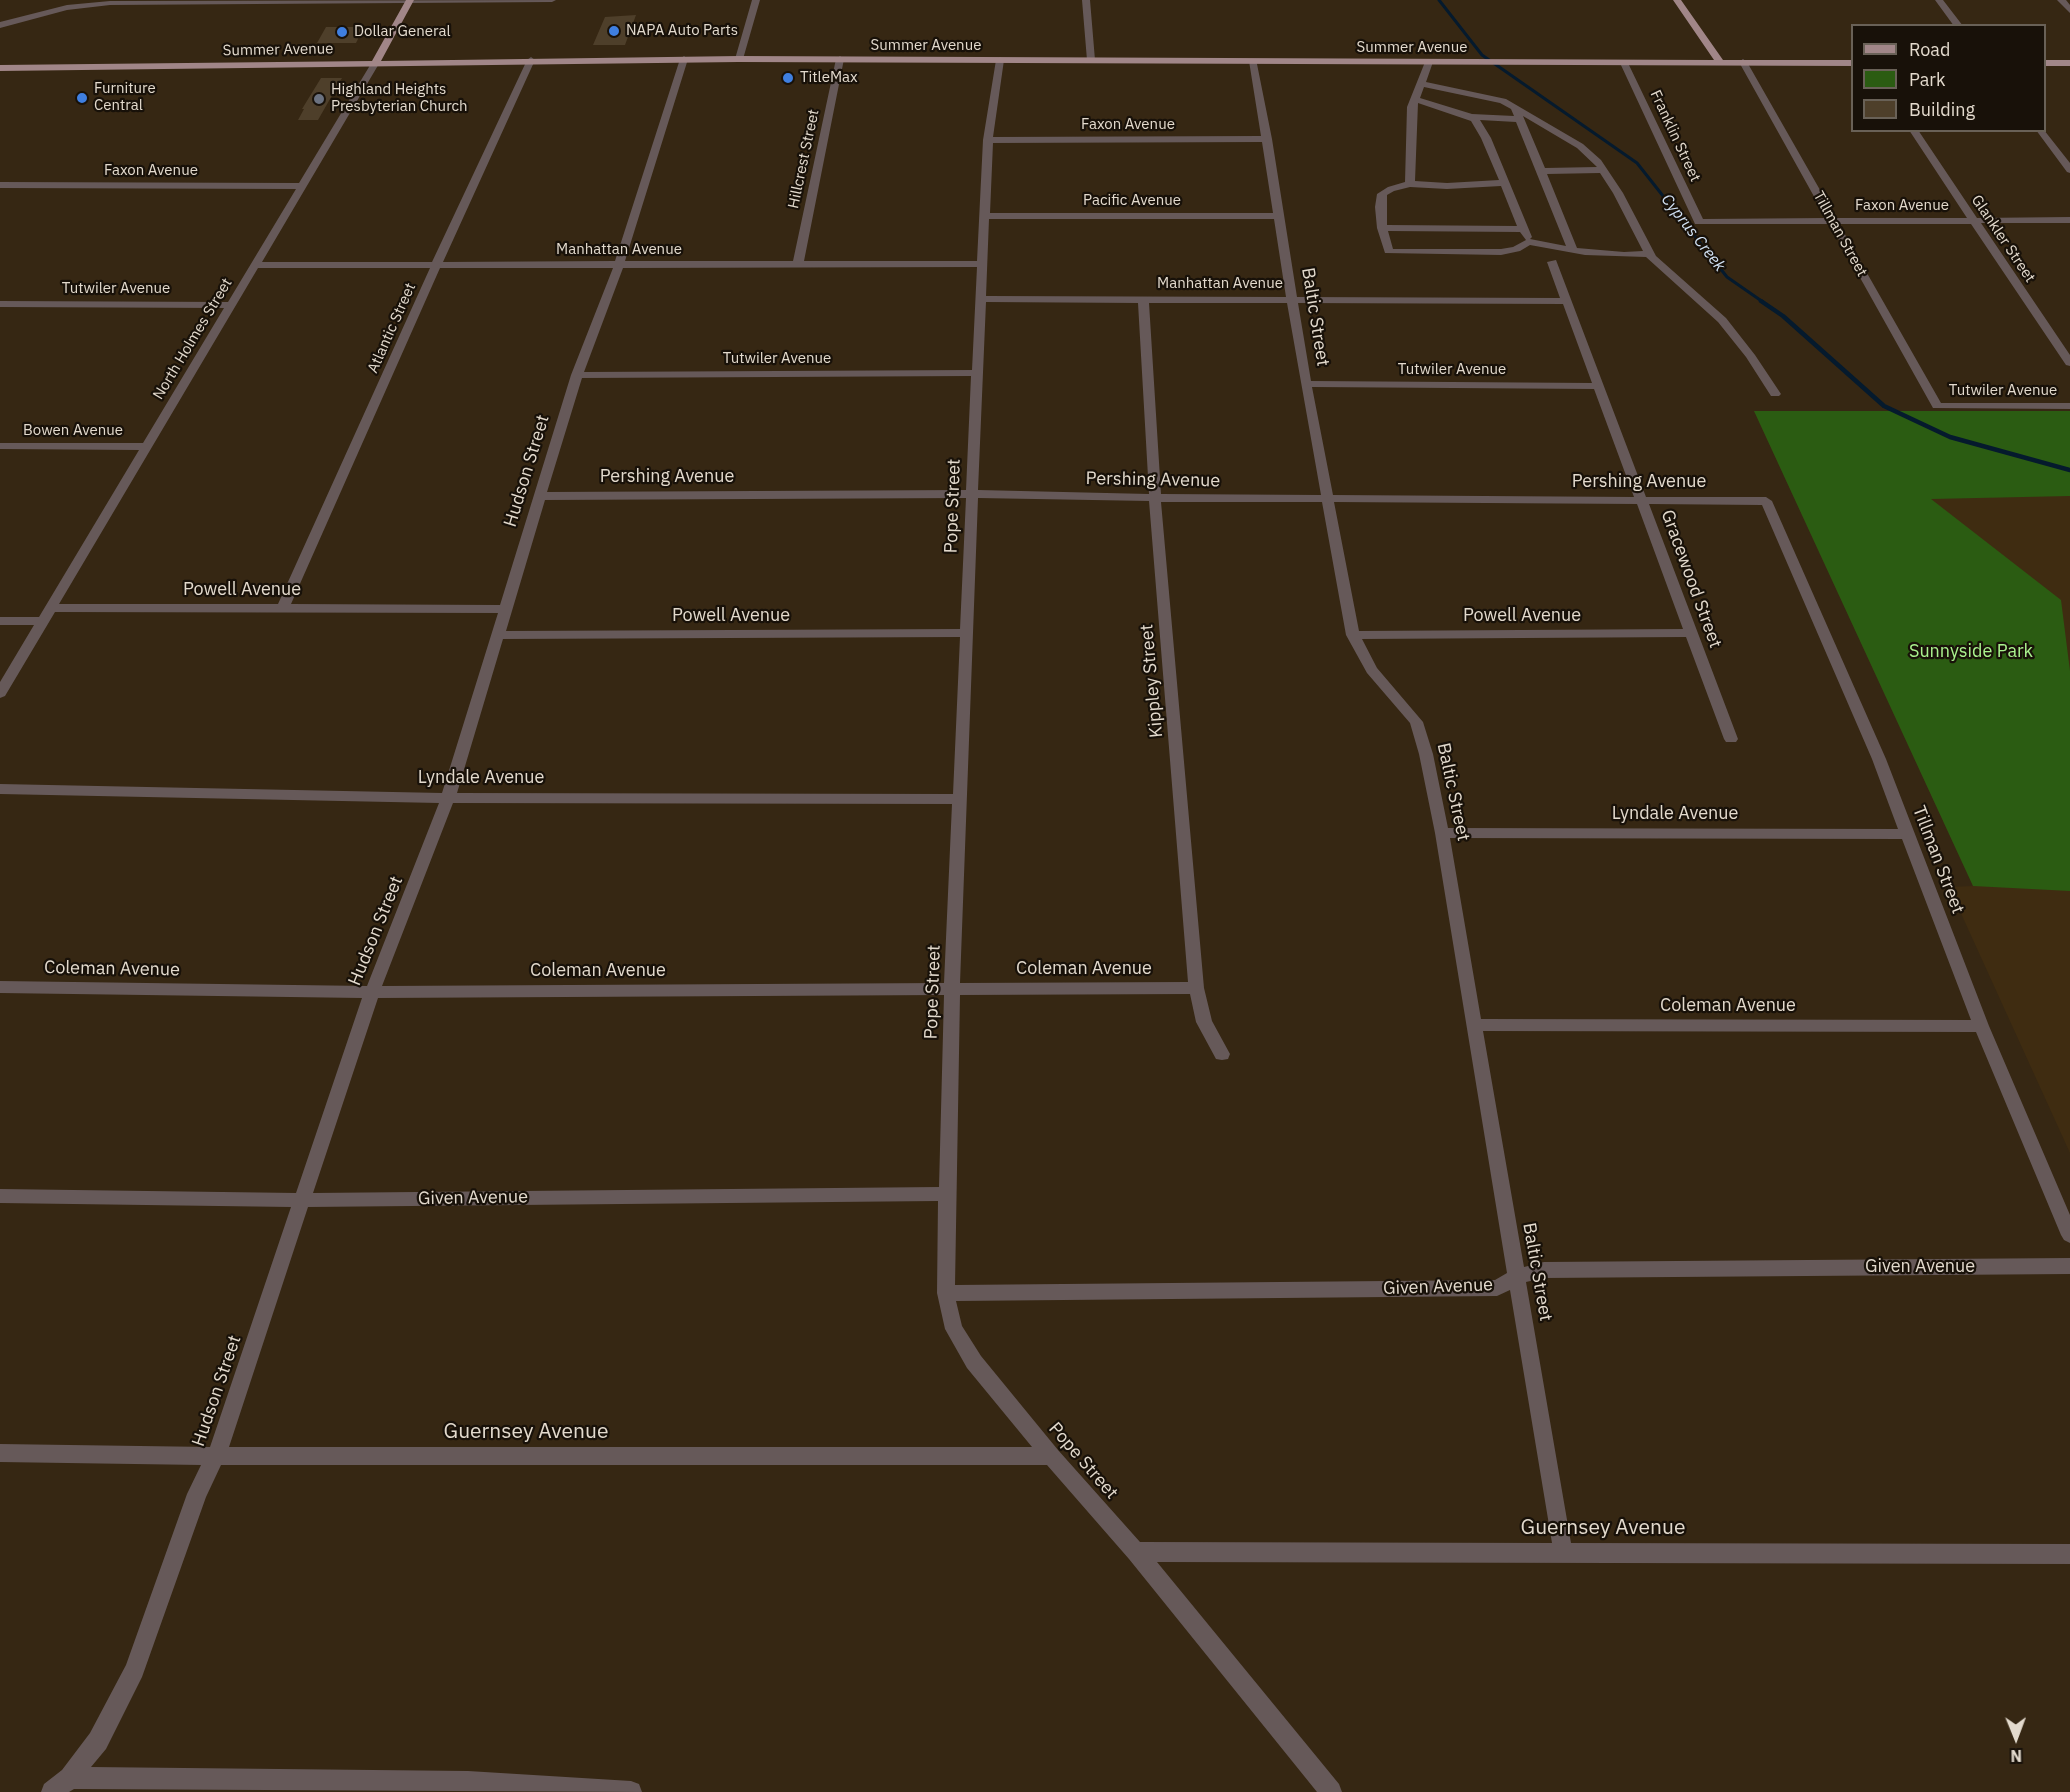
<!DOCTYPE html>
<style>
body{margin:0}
#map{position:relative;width:2070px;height:1792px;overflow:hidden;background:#362713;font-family:"IBM Plex Sans",sans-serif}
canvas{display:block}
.legend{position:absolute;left:1851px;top:24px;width:195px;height:108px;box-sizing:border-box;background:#181109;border:2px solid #696157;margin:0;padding:8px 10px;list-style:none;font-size:18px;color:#e3dacd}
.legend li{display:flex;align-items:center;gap:12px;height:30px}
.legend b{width:30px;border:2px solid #696157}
.north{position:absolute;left:1986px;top:1708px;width:60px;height:60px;-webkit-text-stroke:4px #181109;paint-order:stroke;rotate:179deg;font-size:16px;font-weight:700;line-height:24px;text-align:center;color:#e3dacd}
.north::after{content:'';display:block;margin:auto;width:21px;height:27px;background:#e3dacd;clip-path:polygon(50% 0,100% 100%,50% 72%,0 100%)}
</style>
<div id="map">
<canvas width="2070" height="1792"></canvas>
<ul class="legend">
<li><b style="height:8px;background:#a18688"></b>Road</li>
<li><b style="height:16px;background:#2b5c12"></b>Park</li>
<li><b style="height:16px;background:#4e3f2a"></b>Building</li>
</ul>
<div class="north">N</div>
</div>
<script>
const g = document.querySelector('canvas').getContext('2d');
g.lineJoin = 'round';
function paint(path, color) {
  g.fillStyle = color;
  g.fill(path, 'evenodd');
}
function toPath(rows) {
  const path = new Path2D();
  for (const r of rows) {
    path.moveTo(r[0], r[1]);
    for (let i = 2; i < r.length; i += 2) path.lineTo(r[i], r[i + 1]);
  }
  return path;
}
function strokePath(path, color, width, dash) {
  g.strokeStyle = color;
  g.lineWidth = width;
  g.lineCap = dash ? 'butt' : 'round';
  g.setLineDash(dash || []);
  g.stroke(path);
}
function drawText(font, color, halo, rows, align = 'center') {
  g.font = font + ' "IBM Plex Sans",sans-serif';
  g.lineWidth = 4.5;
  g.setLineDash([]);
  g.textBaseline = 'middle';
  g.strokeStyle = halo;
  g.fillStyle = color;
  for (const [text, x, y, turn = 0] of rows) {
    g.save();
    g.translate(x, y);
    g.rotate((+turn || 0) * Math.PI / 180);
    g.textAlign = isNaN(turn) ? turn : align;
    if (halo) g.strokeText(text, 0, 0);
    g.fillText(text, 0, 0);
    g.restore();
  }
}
const built = toPath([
 [1754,411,1876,415,2070,414,2070,1153,1949,887,1973,886]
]);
const green = toPath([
 [1754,411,2070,411,2070,496,1931,499,2061,600,2070,671,2070,891,1973,886]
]);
const streamFar1 = toPath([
 [1439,0,1482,55,1637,163,1727,277,1763,302]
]);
const stream = toPath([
 [1761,301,1783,316,1884,406,1950,437,2070,470]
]);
const building = toPath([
 [636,15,625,45,593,45,605,17],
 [326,27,364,27,356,43,317,43],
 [321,78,342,78,318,120,298,120,304,109,302,109]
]);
const minor = toPath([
 [556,0,552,2,110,5,67,10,0,28,0,22,67,5,110,1,556,0],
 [752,0,760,0,743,59,739,62,735,59,752,0],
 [1082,0,1090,0,1095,60,1091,63,1087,60,1082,0],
 [1935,0,1943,0,1963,26,1954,26,1935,0],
 [2057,0,2066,0,2070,5,2070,13,2057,0],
 [684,56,688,59,625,261,793,261,836,59,840,56,844,59,804,261,977,261,983,140,996,60,1000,57,1004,60,993,137,1261,136,1249,61,1256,59,1272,139,1297,297,1560,298,1547,262,1556,260,1646,497,1766,497,1772,501,1886,759,1989,1026,2070,1215,2070,1243,2064,1240,2061,1235,1976,1032,1483,1031,1524,1267,1544,1262,2070,1258,2070,1274,1544,1278,1526,1282,1571,1543,2070,1544,2070,1564,1157,1562,1339,1784,1342,1792,1317,1792,1129,1559,1047,1465,221,1465,206,1497,142,1677,106,1749,91,1767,468,1771,631,1781,639,1784,642,1792,74,1789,69,1792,41,1792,44,1784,62,1770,90,1733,126,1665,187,1494,201,1465,0,1462,0,1444,210,1447,291,1207,0,1203,0,1189,296,1193,362,998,0,993,0,981,367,986,439,803,0,794,0,784,442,793,498,613,55,612,5,696,0,698,0,682,34,625,0,625,0,617,39,617,139,450,0,449,0,443,143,443,224,308,0,307,0,301,228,302,296,189,0,188,0,182,299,183,372,62,376,59,380,62,262,262,432,262,527,60,531,57,535,60,443,262,615,261,680,59,684,56],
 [1262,142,1273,213,990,213,993,143,1262,142],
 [989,219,1274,219,1286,297,986,296,989,219],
 [977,267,972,370,584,372,623,268,977,267],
 [258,268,430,268,278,604,59,604,258,268],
 [440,268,613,268,571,375,500,605,291,604,440,268],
 [986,302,1138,303,1149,494,978,490,986,302],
 [1149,303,1287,303,1321,495,1161,494,1149,303],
 [1298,303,1563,304,1592,383,1311,381,1298,303],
 [971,376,966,490,547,492,582,378,971,376],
 [1312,387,1594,389,1634,497,1333,495,1312,387],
 [966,498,960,629,506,631,545,500,966,498],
 [978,498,1149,501,1188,982,960,983,978,498],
 [1161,502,1322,502,1346,635,1367,673,1410,723,1419,754,1435,833,1507,1273,1495,1280,955,1285,960,995,1190,994,1196,1022,1216,1059,1222,1060,1228,1059,1230,1054,1212,1021,1204,988,1161,502],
 [1334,502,1637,504,1683,629,1359,631,1334,502],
 [1649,504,1762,505,1872,759,1898,829,1448,828,1433,754,1423,722,1377,668,1362,639,1686,637,1724,739,1726,742,1736,742,1738,739,1649,504],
 [960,637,953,794,457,793,503,639,960,637],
 [453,803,952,804,944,983,382,986,453,803],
 [1450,838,1902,839,1971,1020,1481,1019,1450,838],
 [944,995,939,1187,313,1193,378,998,944,995],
 [938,1201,937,1293,945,1329,967,1368,1032,1447,229,1447,308,1207,938,1201],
 [1510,1290,1552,1543,1140,1542,1058,1450,981,1356,962,1326,956,1301,1497,1296,1510,1290],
 [1429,59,1433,62,1426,82,1506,99,1583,144,1601,160,1623,193,1656,256,1726,318,1755,355,1781,394,1779,396,1771,396,1746,357,1718,322,1646,257,1585,255,1530,245,1520,251,1501,255,1385,253,1377,228,1375,207,1377,194,1388,187,1405,182,1407,107,1425,62,1429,59],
 [1424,87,1500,103,1511,109,1514,116,1472,114,1420,98,1424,87],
 [1418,103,1471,121,1481,138,1499,180,1447,183,1415,181,1418,103],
 [1523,116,1577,148,1597,167,1545,168,1523,116],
 [1480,120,1516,122,1566,246,1530,239,1532,237,1491,138,1480,120],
 [1600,173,1613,193,1643,251,1624,252,1577,248,1547,174,1600,173],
 [1501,186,1517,226,1387,225,1387,195,1394,191,1410,187,1447,189,1501,186],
 [1388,231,1520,232,1526,240,1513,247,1501,249,1393,249,1388,231],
 [1743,59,1747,62,1836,218,1967,218,1909,130,1918,130,1977,218,2070,217,2070,223,1981,223,2070,355,2070,366,2066,365,1971,224,1839,224,1941,403,2070,403,2070,409,1933,408,1830,224,1695,224,1620,63,1621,61,1628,63,1703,219,1826,218,1739,62,1743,59],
 [2036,130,2044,130,2070,163,2070,173,2067,172,2036,130]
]);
const major = toPath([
 [406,0,414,0,381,61,739,56,1714,60,1673,0,1681,0,1723,60,1852,60,1852,66,739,62,0,71,0,65,372,61,406,0],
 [2044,60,2070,60,2070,66,2044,66,2044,60]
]);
const markers = [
 [614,31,6,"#3f7fe0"],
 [342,32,6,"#3f7fe0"],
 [788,78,6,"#3f7fe0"],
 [82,98,6,"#3f7fe0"],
 [319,99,6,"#6b7280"]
];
const farPoinames = [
 ["NAPA Auto Parts",626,31],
 ["Dollar General",354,32],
 ["TitleMax",800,78],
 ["Furniture",94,89],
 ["Central",94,106],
 ["Highland Heights",331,90],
 ["Presbyterian Church",331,107]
];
const farStreetnames = [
 ["Summer Avenue",926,46],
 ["Summer Avenue",1412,48],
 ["Summer Avenue",278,50,-1],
 ["Faxon Avenue",1128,125],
 ["Franklin Street",1675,136,65],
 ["Hillcrest Street",804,159,-78],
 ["Faxon Avenue",151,171],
 ["Pacific Avenue",1132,201],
 ["Faxon Avenue",1902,206],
 ["Tillman Street",1840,234,61],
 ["Glankler Street",2003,239,56],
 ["Manhattan Avenue",619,250],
 ["Manhattan Avenue",1220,284],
 ["Tutwiler Avenue",116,289],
 ["Atlantic Street",392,328,-66],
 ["North Holmes Street",193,339,-59],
 ["Tutwiler Avenue",777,359],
 ["Tutwiler Avenue",1452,370],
 ["Tutwiler Avenue",2003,391],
 ["Bowen Avenue",73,431]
];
const farWaternames = [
 ["Cyprus Creek",1693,233,52]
];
const streetNames = [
 ["Baltic Street",1315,317,81],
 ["Hudson Street",527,471,-73],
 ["Pershing Avenue",667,477],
 ["Pershing Avenue",1153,480,1],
 ["Pershing Avenue",1639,482],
 ["Pope Street",953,506,-88],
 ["Gracewood Street",1691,579,70],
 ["Powell Avenue",242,590],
 ["Powell Avenue",731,616],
 ["Powell Avenue",1522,616],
 ["Kippley Street",1152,681,-95],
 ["Lyndale Avenue",481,778],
 ["Baltic Street",1453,792,78],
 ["Lyndale Avenue",1675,814],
 ["Tillman Street",1938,860,69],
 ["Hudson Street",376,931,-68],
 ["Coleman Avenue",112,969,1],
 ["Coleman Avenue",1084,969],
 ["Coleman Avenue",598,971],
 ["Pope Street",933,992,-88],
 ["Coleman Avenue",1728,1006],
 ["Given Avenue",473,1198,-1],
 ["Given Avenue",1920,1267],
 ["Baltic Street",1537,1272,80],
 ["Given Avenue",1438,1287,-2],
 ["Hudson Street",217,1391,-71],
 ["Pope Street",1083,1461,49]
];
const parkNames = [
 ["Sunnyside Park",1971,652]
];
const nearStreetnames = [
 ["Guernsey Avenue",526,1432],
 ["Guernsey Avenue",1603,1528]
];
paint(built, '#3f2c11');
paint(green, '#2b5c12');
strokePath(streamFar1, '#051a2d', 3);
strokePath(stream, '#051a2d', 4.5);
paint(building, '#4e3f2a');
paint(minor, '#665959');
paint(major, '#a18688');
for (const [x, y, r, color] of markers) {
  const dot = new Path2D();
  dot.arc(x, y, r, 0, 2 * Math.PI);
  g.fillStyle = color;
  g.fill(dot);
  strokePath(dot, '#181109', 2);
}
drawText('15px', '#e3dacd', '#181109', farPoinames, 'left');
drawText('15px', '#e3dacd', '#181109', farStreetnames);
drawText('italic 16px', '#d3e3f5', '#181109', farWaternames);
drawText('18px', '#e3dacd', '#181109', streetNames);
drawText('18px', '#aaf28e', '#181109', parkNames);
drawText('21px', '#e3dacd', '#181109', nearStreetnames);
</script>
